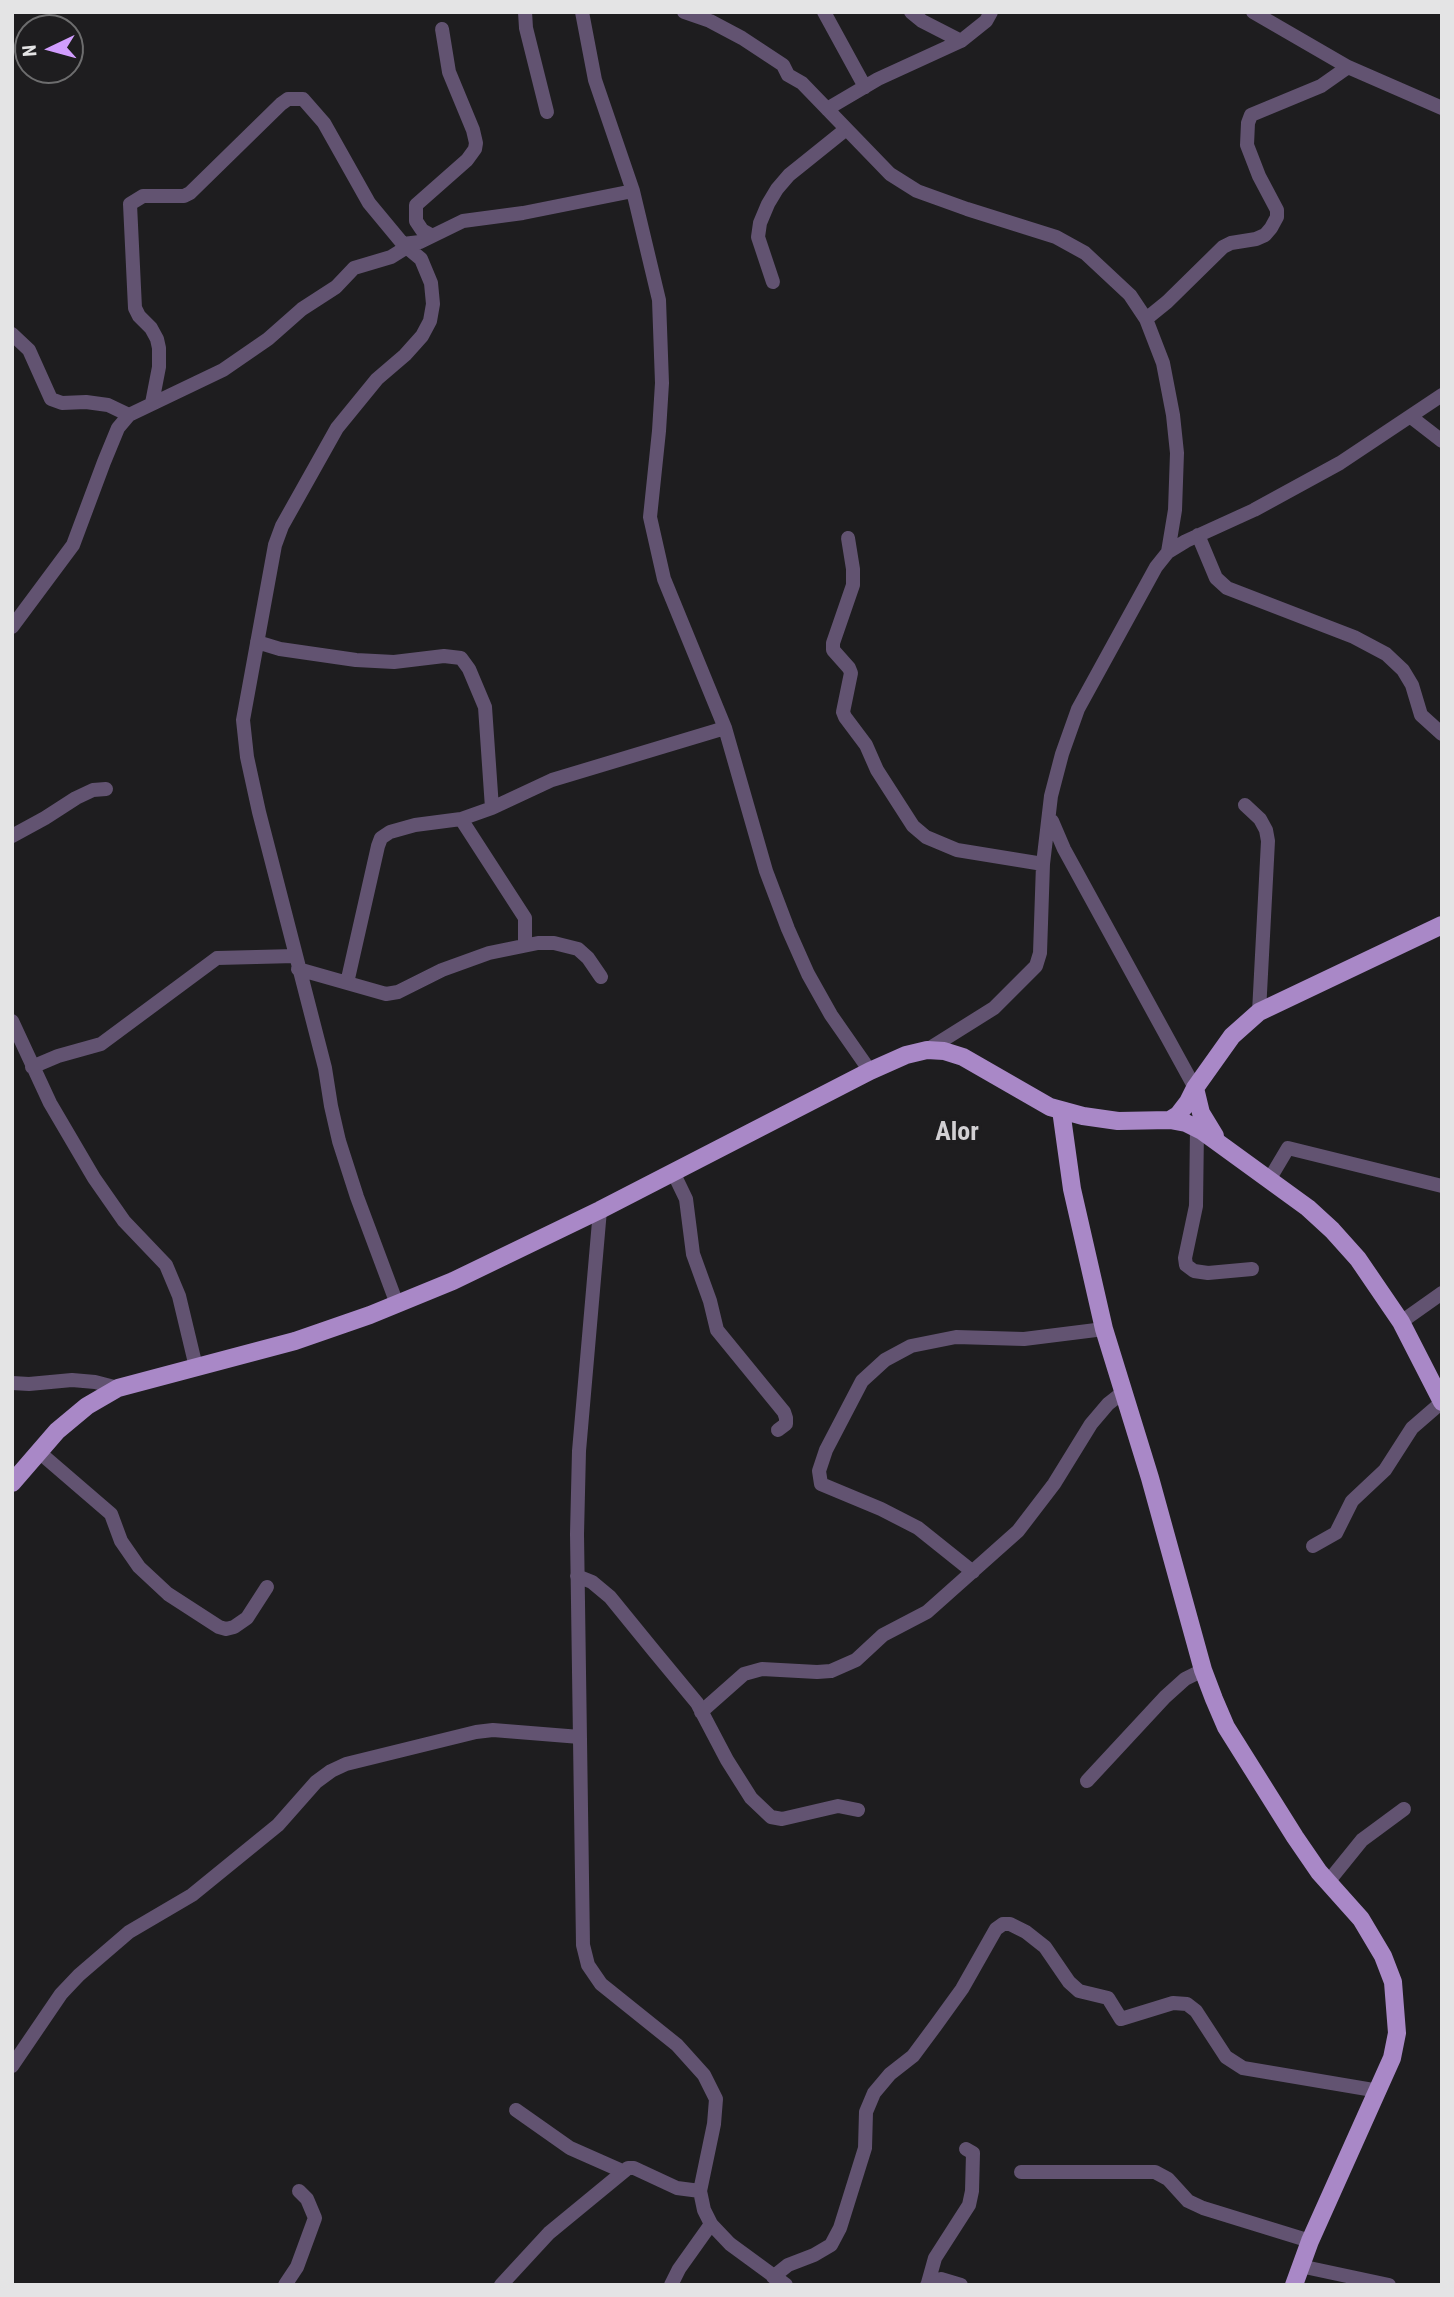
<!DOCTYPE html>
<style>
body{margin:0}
#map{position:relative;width:1454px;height:2297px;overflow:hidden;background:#1e1d1f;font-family:"Roboto Condensed",sans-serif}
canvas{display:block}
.frame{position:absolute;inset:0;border:14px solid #e4e4e5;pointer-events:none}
.north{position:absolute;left:14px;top:14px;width:70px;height:70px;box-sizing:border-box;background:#1e1d1f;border:2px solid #6d6d6e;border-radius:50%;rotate:265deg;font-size:19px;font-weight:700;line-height:28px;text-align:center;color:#e4e4e5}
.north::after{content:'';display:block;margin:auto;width:24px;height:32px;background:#d19dfe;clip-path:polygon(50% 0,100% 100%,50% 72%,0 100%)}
</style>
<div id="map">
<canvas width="1454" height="2297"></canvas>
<div class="frame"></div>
<div class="north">N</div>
</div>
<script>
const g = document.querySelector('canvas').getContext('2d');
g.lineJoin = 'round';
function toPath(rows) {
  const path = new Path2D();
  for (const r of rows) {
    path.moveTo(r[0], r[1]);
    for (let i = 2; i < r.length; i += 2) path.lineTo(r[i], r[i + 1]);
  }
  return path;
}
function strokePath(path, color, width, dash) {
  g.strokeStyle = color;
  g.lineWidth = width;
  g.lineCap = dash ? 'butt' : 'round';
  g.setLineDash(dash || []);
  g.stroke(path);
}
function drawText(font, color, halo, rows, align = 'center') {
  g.font = font + ' "Roboto Condensed",sans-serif';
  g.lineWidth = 7;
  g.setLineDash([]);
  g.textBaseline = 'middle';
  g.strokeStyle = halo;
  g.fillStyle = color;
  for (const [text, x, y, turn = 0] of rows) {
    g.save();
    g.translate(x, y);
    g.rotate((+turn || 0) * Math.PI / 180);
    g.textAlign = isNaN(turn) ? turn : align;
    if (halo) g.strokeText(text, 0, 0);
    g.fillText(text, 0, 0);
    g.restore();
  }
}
const minor = toPath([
 [525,12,526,28,547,112],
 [582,12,595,80,633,191,659,300,662,383,659,431,650,517,664,579,725,728,766,871,788,929,808,974,831,1015,870,1071],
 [684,12,710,21,742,38,783,65,788,75,802,83,890,174,917,191,967,209,1056,237,1085,253,1130,295,1146,319,1163,363,1173,415,1177,453,1175,510,1168,552],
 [824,12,865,87],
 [911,12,922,21,961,41],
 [1253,12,1348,67,1442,108],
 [827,109,878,79,961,41,986,21,991,12],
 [431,235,422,230,416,221,416,205,467,160,475,149,476,143,473,130,449,72,442,29],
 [403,244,420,242,463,221,523,213,633,191],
 [773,282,758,237,760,223,768,204,777,189,789,175,845,130],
 [1146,319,1167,302,1223,247,1231,243,1256,239,1265,235,1271,228,1277,217,1277,210,1259,176,1247,145,1248,123,1251,115,1321,86,1348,67],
 [12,334,29,350,51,399,62,403,86,402,108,405,129,415],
 [152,403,159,367,159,348,157,339,151,328,139,316,135,308,130,204,143,196,184,196,190,193,281,104,288,99,303,99,324,123,369,203,403,244,421,259,431,283,433,304,430,321,422,336,405,355,377,379,337,428,282,526,275,545,243,720,247,757,259,812,325,1068,331,1106,339,1141,357,1197,397,1304],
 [1411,417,1442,441],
 [1198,535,1216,578,1227,588,1354,637,1386,654,1403,670,1412,685,1421,715,1442,734],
 [848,538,853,569,853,585,833,643,833,650,849,668,851,673,843,712,845,717,866,745,877,770,913,826,926,837,957,850,1043,864],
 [12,627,73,545,104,462,118,428,129,415,223,370,268,339,302,309,336,287,354,268,391,257,407,247],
 [257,642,280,649,356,660,394,662,444,656,461,658,469,669,485,707,492,808],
 [1245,805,1260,819,1266,830,1268,841,1259,1012],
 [461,819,525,918,525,945],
 [1052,821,1064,849,1195,1088],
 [12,836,45,818,76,798,93,790,106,789],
 [298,969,386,994,398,992,442,970,489,953,538,943,554,943,578,949,588,958,601,977],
 [347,983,378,846,381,838,390,832,415,825,461,819,492,808,552,780,725,728],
 [12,1021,50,1103,94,1178,124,1221,166,1265,179,1296,196,1367],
 [927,1050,994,1008,1036,966,1040,953,1043,864,1051,796,1062,754,1078,709,1156,567,1168,552,1186,541,1254,510,1340,463,1442,395],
 [32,1067,58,1056,101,1044,217,958,295,956],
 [1197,1129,1196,1206,1185,1258,1186,1265,1194,1271,1208,1273,1252,1269],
 [673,1172,686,1199,693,1254,710,1301,717,1330,784,1412,786,1418,786,1424,778,1430],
 [1269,1180,1288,1148,1442,1186],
 [600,1210,579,1451,577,1534,583,1945,588,1965,601,1984,677,2045,704,2075,716,2099,714,2124,700,2191,704,2210,711,2224,730,2244,786,2285],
 [1401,1322,1442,1293],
 [12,1383,29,1384,72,1380,95,1382,118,1388],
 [39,1452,111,1514,121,1541,139,1567,168,1594,219,1627,226,1629,234,1627,247,1618,267,1587],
 [1313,1546,1336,1533,1352,1501,1385,1470,1412,1428,1442,1402],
 [973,1572,918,1528,881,1509,821,1484,819,1471,826,1450,862,1381,885,1360,911,1346,956,1337,1024,1339,1104,1329],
 [577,1576,592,1582,610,1597,654,1651,697,1703,727,1760,751,1798,771,1817,782,1819,838,1806,858,1810],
 [701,1712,744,1674,762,1669,817,1672,831,1671,856,1660,883,1635,927,1612,1018,1531,1054,1484,1091,1424,1108,1404,1122,1393],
 [1087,1781,1165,1697,1185,1679,1203,1670],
 [1328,1882,1362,1840,1404,1809],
 [12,2066,61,1994,79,1975,129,1932,192,1895,278,1825,316,1782,331,1771,346,1764,476,1732,493,1730,580,1737],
 [516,2110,570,2148,622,2171],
 [1021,2172,1155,2172,1168,2179,1188,2201,1203,2208,1310,2241],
 [1300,2266,1389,2285],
 [773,2277,788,2265,814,2255,831,2245,840,2228,865,2148,866,2112,874,2093,890,2074,913,2056,936,2025,962,1989,996,1929,1003,1924,1010,1924,1026,1932,1045,1947,1069,1982,1079,1991,1108,1998,1121,2019,1173,2003,1187,2004,1196,2011,1226,2057,1243,2068,1379,2091],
 [928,2283,935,2258,969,2205,972,2191,973,2153,966,2149],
 [285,2285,297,2267,315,2218,307,2199,299,2191],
 [501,2285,549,2233,628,2168,634,2168,677,2188,700,2191],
 [671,2285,679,2269,711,2224],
 [927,2285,941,2279,961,2285]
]);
const major = toPath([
 [1195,1088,1201,1113,1215,1136],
 [1061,1110,1072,1189,1104,1329,1150,1478,1203,1670,1214,1699,1226,1727,1295,1837,1319,1872,1361,1919,1383,1956,1393,1982,1397,2033,1392,2058,1310,2241,1294,2285],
 [1170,1120,1186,1123,1202,1131,1308,1208,1332,1230,1358,1259,1401,1322,1442,1402],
 [12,1483,57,1431,87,1406,118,1388,295,1341,370,1315,453,1281,600,1210,870,1071,906,1055,927,1050,944,1051,963,1057,1050,1107,1083,1116,1118,1121,1170,1120,1178,1115,1188,1102,1195,1088,1232,1036,1259,1012,1442,925]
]);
const districtNames = [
 ["Alor",957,1133]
];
strokePath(minor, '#625371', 14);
strokePath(major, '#a988c7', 18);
drawText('bold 26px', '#d2d0d3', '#1e1d1f', districtNames);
</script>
